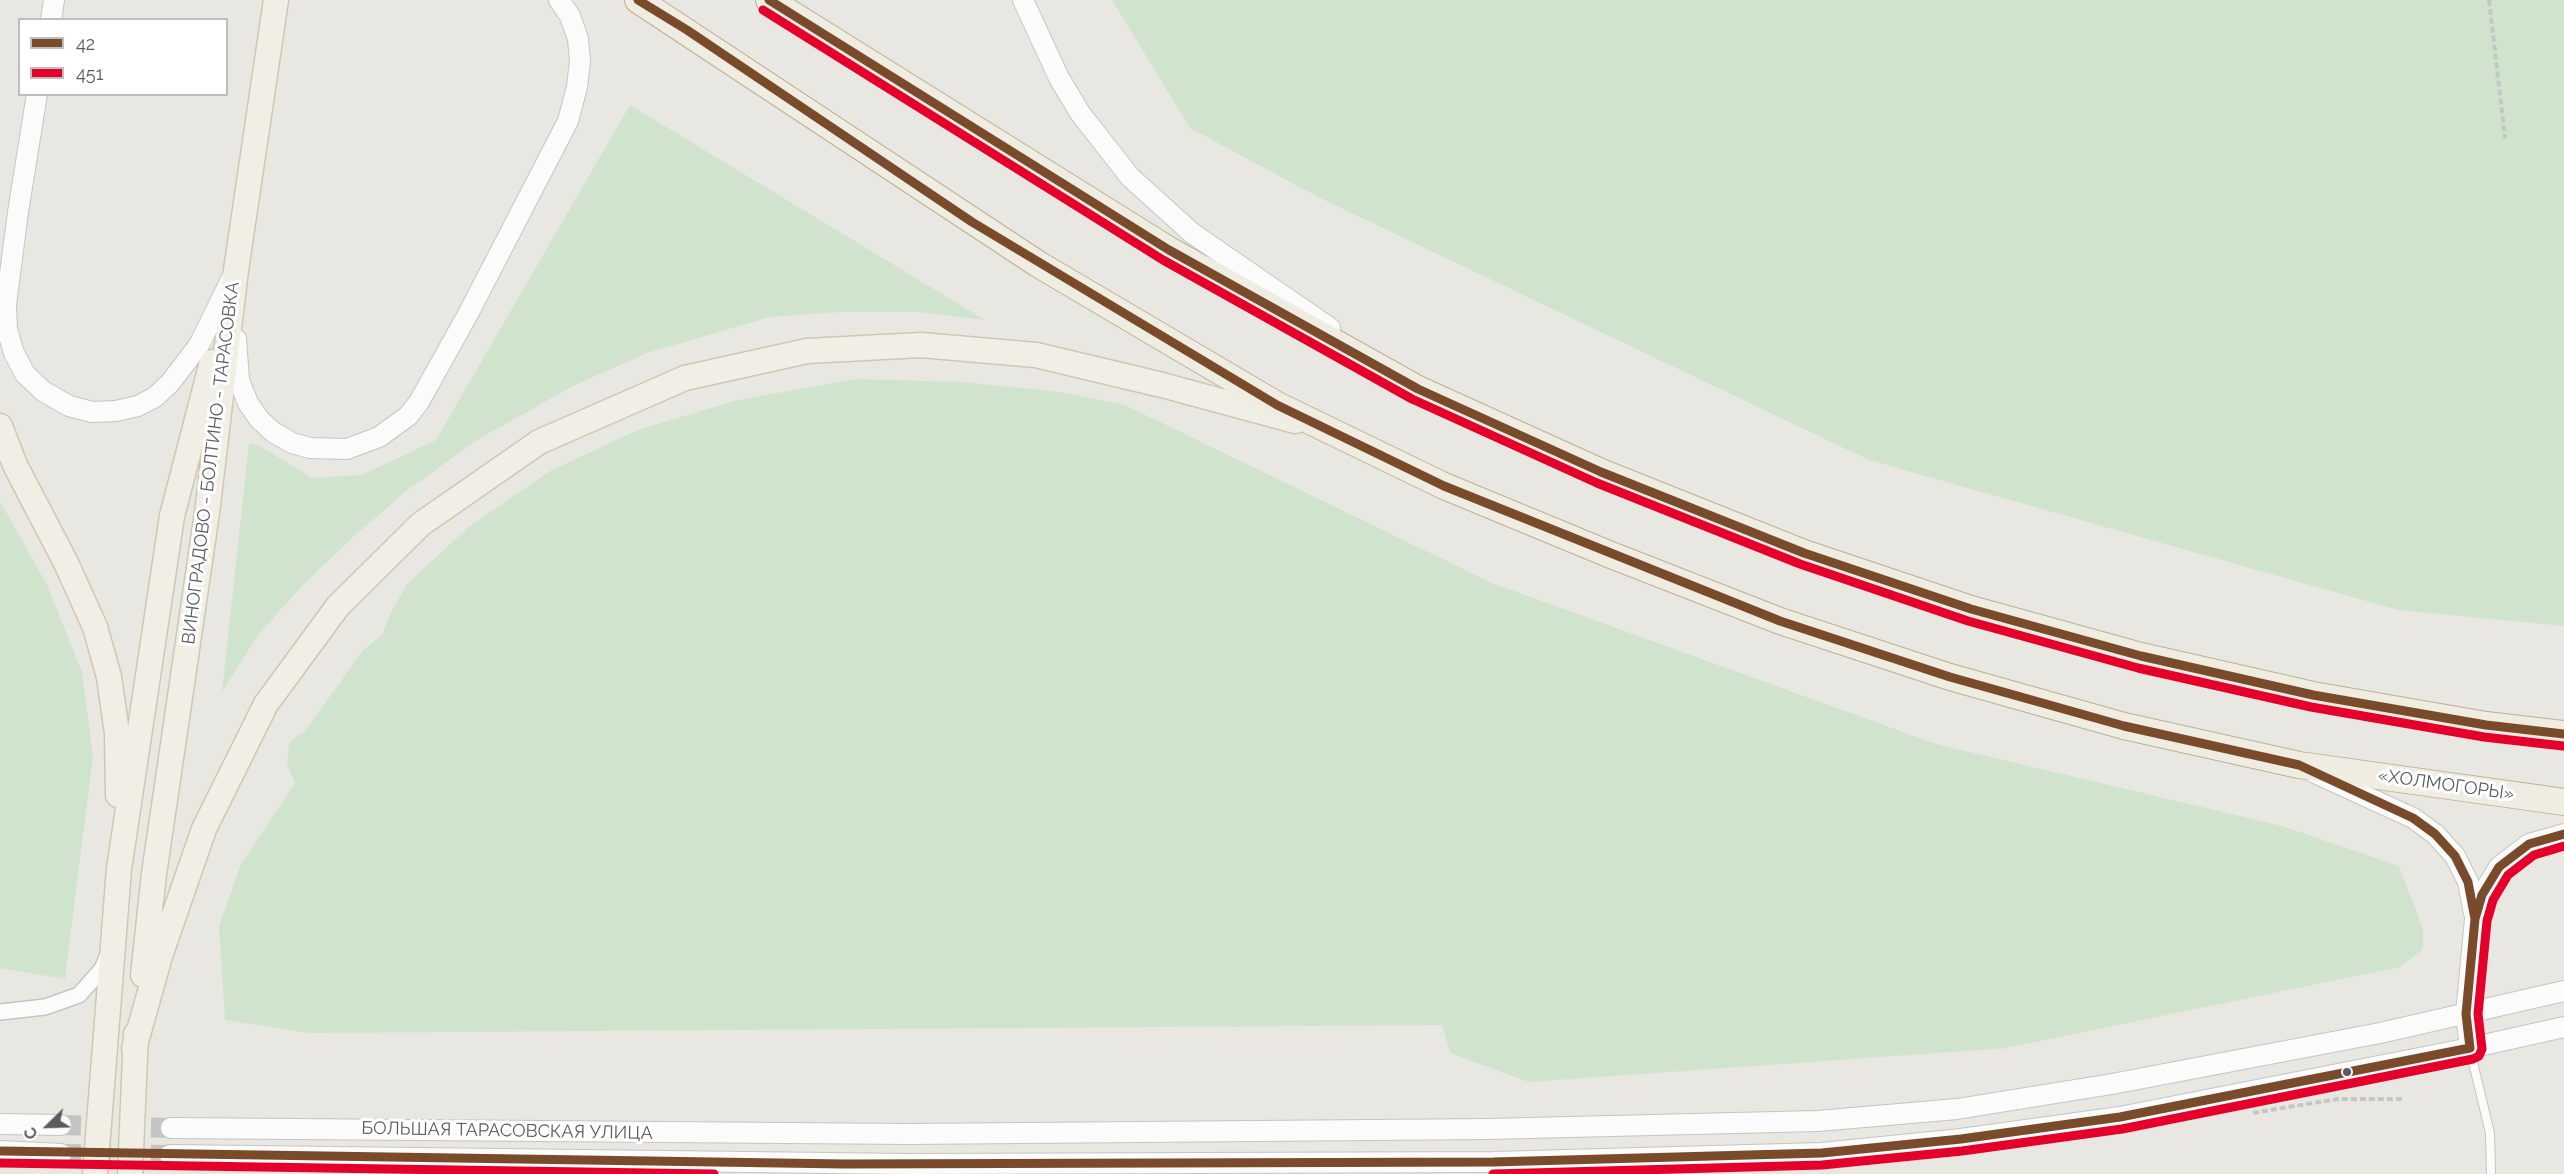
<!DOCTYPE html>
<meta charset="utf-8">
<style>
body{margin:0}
#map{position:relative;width:2564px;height:1174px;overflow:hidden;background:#e8e7e2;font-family:Raleway,sans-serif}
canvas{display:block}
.legend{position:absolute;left:18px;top:18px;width:210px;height:78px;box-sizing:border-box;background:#fff;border:2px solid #bcbebf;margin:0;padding:8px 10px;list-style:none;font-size:18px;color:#585c60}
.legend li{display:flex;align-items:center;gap:12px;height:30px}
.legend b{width:30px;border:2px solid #bcbebf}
.north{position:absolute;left:18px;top:1096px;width:60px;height:60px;-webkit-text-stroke:4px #fff;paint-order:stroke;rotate:247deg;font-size:16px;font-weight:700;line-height:24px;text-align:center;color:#585c60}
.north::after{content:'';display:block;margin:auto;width:21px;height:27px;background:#585c60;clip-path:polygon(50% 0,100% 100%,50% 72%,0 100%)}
</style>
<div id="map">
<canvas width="2564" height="1174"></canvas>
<ul class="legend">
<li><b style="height:8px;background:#7a4b2a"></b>42</li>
<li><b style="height:8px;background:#e4002b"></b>451</li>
</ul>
<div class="north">С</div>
</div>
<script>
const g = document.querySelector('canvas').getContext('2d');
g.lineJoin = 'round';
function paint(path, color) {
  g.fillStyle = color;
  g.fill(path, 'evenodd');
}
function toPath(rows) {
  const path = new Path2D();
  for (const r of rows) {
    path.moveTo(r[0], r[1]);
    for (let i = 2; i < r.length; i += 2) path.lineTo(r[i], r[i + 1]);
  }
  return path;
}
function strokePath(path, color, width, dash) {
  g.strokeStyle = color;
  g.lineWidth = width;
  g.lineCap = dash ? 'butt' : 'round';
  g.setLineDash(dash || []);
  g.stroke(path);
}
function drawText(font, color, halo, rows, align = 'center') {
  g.font = font + ' Raleway,sans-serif';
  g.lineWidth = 6;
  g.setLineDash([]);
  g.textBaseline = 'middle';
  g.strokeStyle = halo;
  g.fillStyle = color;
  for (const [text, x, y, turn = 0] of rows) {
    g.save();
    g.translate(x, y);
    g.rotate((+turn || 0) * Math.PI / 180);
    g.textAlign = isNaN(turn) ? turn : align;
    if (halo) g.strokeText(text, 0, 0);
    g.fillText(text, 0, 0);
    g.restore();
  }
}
const green = toPath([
 [1112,0,2564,0,2564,626,2398,610,1869,460,1318,197,1190,128],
 [630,105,985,320,919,312,838,312,770,317,647,353,573,386,477,440,405,492,352,538,302,586,258,635,222,692,249,443,260,446,312,478,362,475,436,440],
 [855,379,963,382,1060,392,1125,405,1492,583,1936,744,2282,826,2399,866,2423,929,2423,949,2400,967,2006,1048,1529,1082,1450,1053,1442,1025,309,1033,225,1020,219,926,241,864,295,783,287,765,289,743,306,730,363,650,383,634,389,616,407,584,470,526,550,471,638,430,738,400],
 [0,501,47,585,82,672,93,756,65,979,0,968]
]);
const tertiaryTunnel = toPath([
 [61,1125,171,1128],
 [61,1154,170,1155]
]);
const path = toPath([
 [2489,0,2505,138],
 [2253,1113,2337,1099,2404,1099]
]);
const service = toPath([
 [2470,1050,2490,1133,2491,1174]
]);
const minor = toPath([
 [0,1012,45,1007,79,995,102,969,108,955]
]);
const tertiary = toPath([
 [1023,0,1059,78,1080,113,1130,177,1192,233,1330,328],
 [51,20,54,0],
 [37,94,18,212,6,305,7,329,14,353,25,374,43,391,69,406,92,412,116,411,138,406,155,397,170,383,199,345,232,278],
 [236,339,239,380,248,403,259,419,273,432,292,443,310,448,347,449,379,437,408,416,419,402,468,314,568,121,577,87,580,61,578,39,570,16,559,0],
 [2315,773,2413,818,2435,834,2455,856,2468,882,2474,913],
 [2470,1048,2466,1014,2475,919,2482,895,2499,867,2529,844,2564,834],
 [0,1124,61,1125],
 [171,1128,909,1134,1487,1129,1818,1121,1957,1109,2112,1084,2380,1033,2564,991],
 [0,1151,61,1154],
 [170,1155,912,1164,1493,1162,1822,1153,1961,1139,2120,1117,2470,1048,2564,1027]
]);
const primary = toPath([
 [0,426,15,465,66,563,95,627,109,677,117,733,118,795],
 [143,975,154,874,207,513,236,270,276,0],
 [134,1049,160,956,204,829,266,704,338,606,421,524,539,442,685,378,807,351,921,345,1036,355,1162,385,1295,421],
 [95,1174,119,869,172,516,212,362],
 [130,1174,136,1034]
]);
const trunk = toPath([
 [638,0,1038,264,1277,405,1444,486,1611,555,1780,621,1950,677,2124,726,2299,765,2564,802],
 [769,0,1169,250,1418,389,1601,472,1804,553,1971,609,2141,656,2313,695,2486,725,2564,734]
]);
const bus1 = toPath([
 [638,0,687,30,972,222,1277,405,1444,486,1780,621,1950,677,2124,726,2299,765,2413,818,2435,834,2455,856,2468,882,2475,919],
 [769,0,1169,250,1418,389,1601,472,1804,553,1971,609,2141,656,2313,695,2486,725,2564,734],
 [0,1151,844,1164,1493,1162,1822,1153,1961,1139,2120,1117,2470,1048,2466,1014,2475,919,2482,895,2499,867,2529,844,2564,834]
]);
const bus2 = toPath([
 [763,10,1163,260,1412,399,1597,483,1800,564,1968,621,2138,668,2311,707,2484,737,2563,746],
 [0,1163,714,1174],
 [1493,1174,1822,1165,1962,1151,2122,1129,2473,1059,2479,1056,2482,1049,2478,1014,2487,921,2493,900,2508,875,2534,855,2564,846]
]);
const markers = [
 [2347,1072,5,"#585c60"]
];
const streetNames = [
 ["ВИНОГРАДОВО - БОЛТИНО - ТАРАСОВКА",211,463,-83],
 ["«ХОЛМОГОРЫ»",2446,785,8],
 ["БОЛЬШАЯ ТАРАСОВСКАЯ УЛИЦА",507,1131,1]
];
paint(green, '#d0e4cd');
strokePath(tertiaryTunnel, '#c4c4c2', 20, [20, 10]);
strokePath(service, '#c5c5c4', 10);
strokePath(minor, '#c5c5c4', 18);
strokePath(tertiary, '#c5c5c4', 22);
strokePath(primary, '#d0c7b0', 27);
strokePath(trunk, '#beb091', 28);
strokePath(path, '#c3c8c5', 4, [6, 3]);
strokePath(service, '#fcfbfb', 8);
strokePath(minor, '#fcfbfb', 15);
strokePath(tertiary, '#fcfbfb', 20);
strokePath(primary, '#f1efe5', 24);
strokePath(trunk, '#efece2', 26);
strokePath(bus1, '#7a4b2a', 9);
strokePath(bus2, '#e4002b', 9);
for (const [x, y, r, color] of markers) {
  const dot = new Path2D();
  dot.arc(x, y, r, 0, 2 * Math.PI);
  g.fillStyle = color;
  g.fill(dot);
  strokePath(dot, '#fff', 2);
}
drawText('18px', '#585c60', '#fff', streetNames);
</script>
